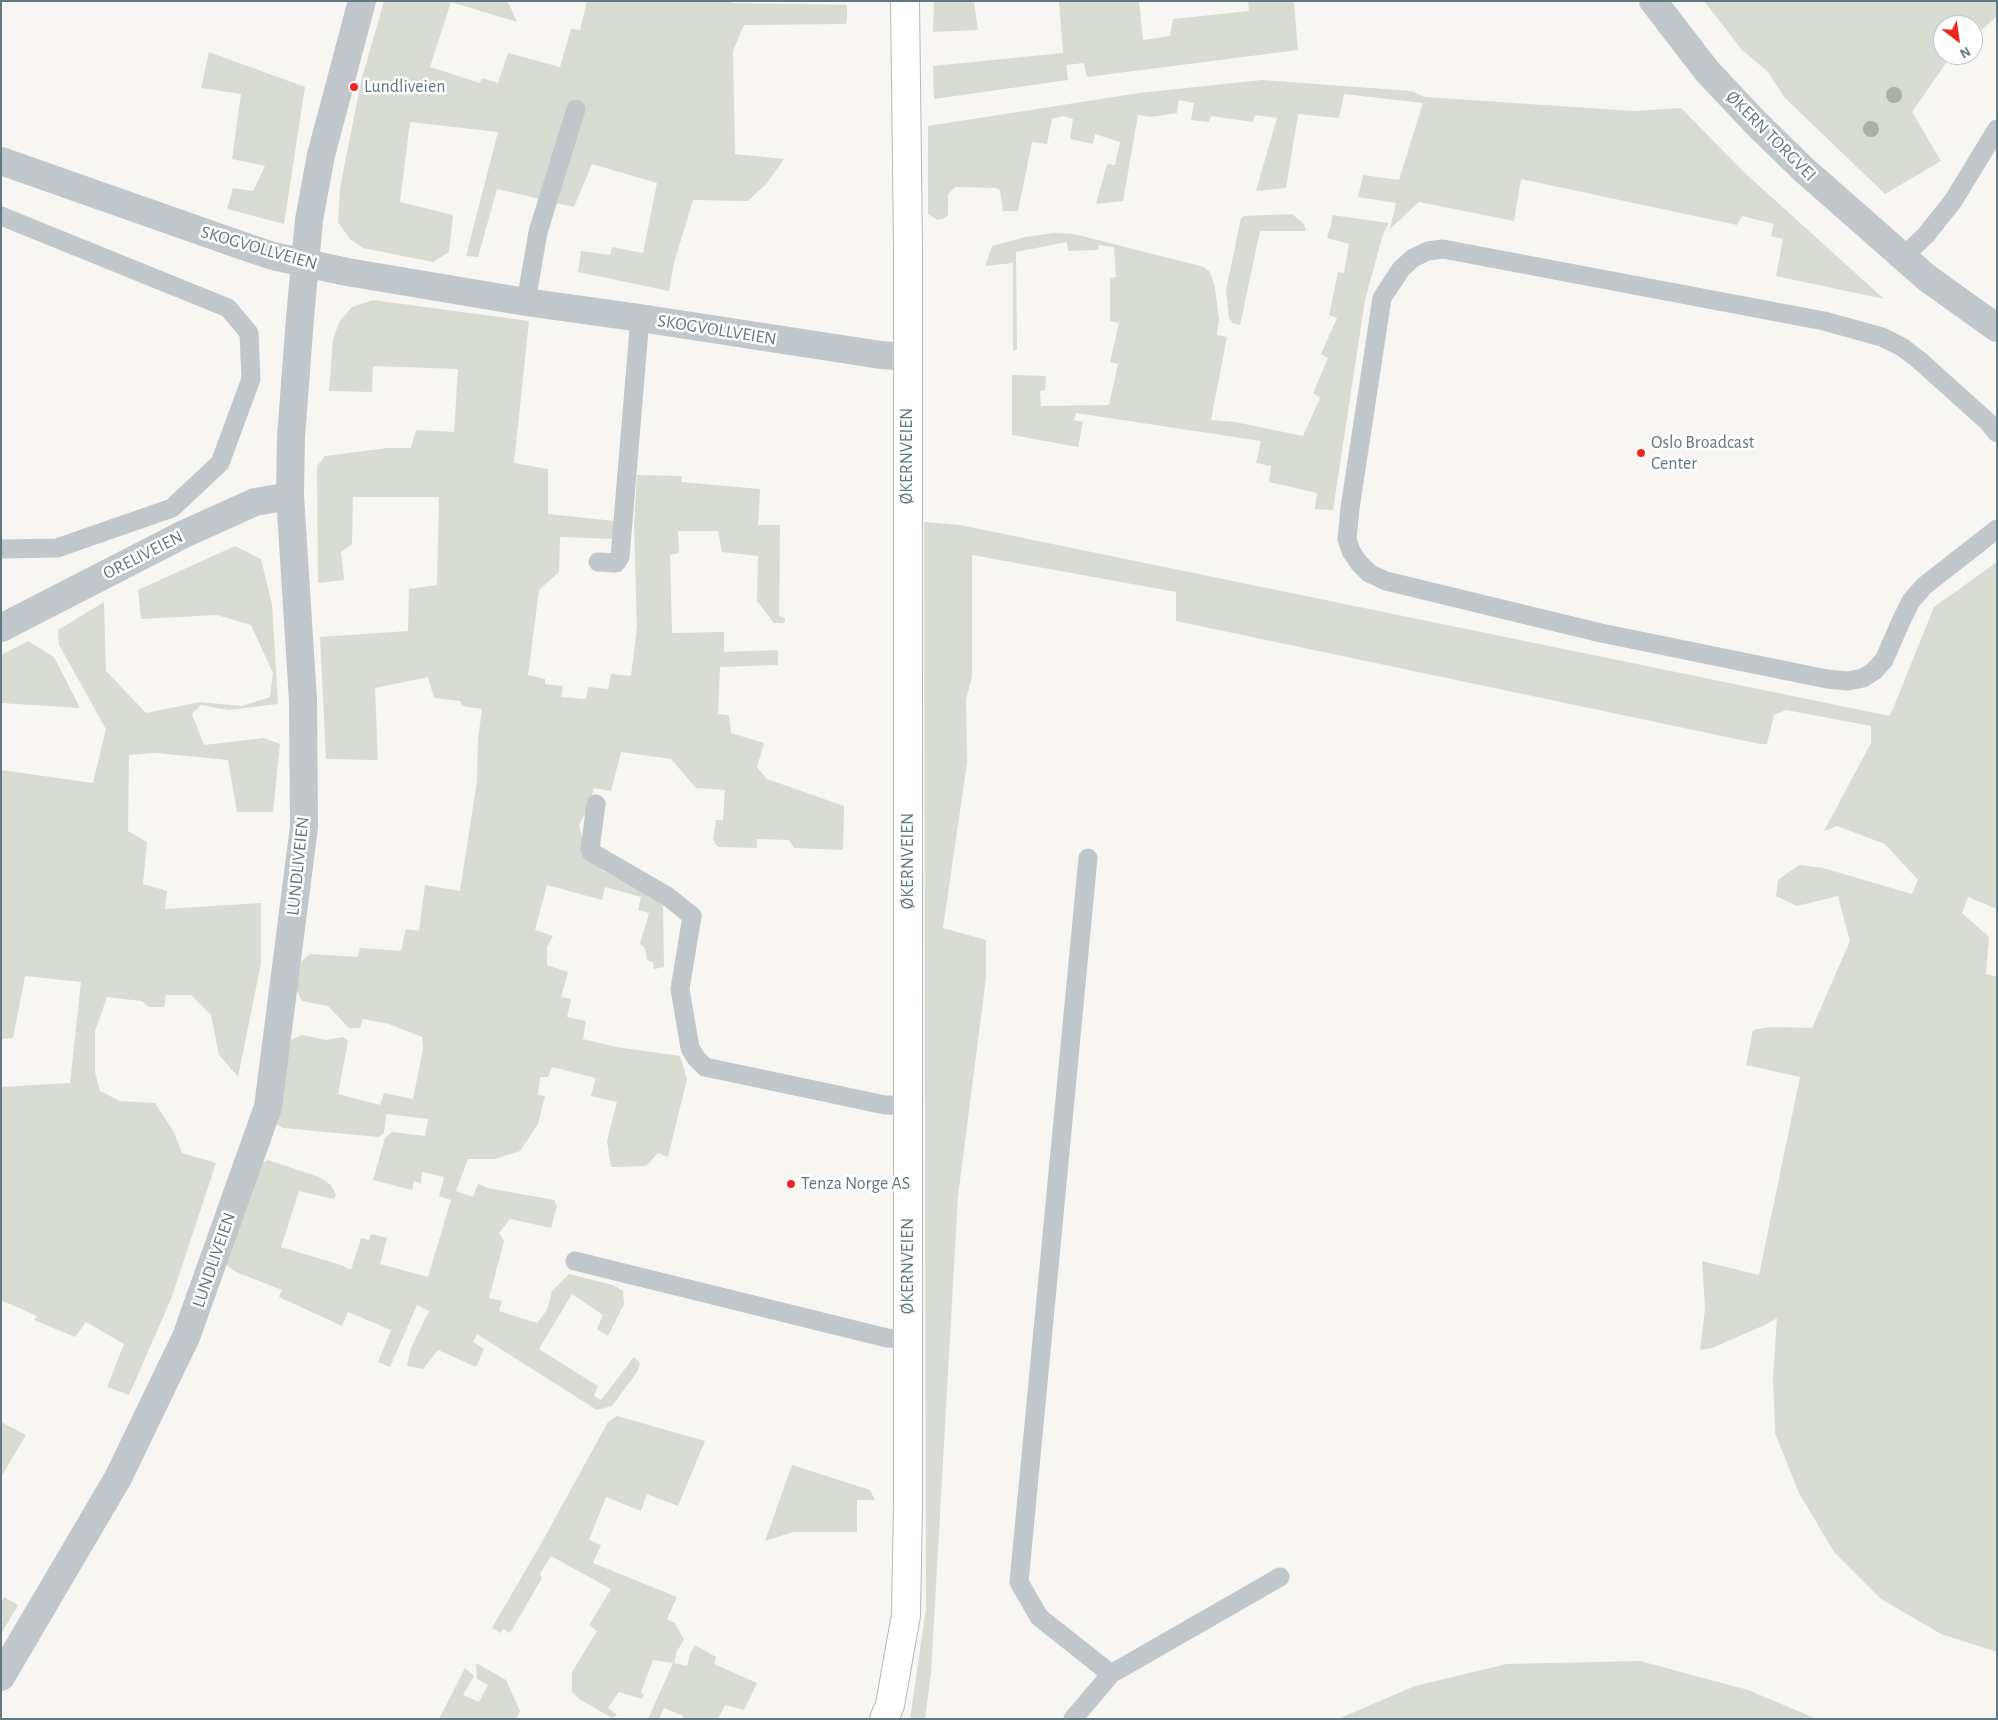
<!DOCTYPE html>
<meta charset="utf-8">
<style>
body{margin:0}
#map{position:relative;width:1998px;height:1720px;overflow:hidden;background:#f7f6f3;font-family:"Alegreya Sans",sans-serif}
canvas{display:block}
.frame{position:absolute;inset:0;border:2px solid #607880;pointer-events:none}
.north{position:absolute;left:1933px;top:15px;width:50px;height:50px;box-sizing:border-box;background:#fff;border:1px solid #bfc9cc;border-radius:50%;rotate:150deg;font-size:14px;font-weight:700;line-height:20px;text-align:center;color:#607880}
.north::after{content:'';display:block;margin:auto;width:18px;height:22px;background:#ee261c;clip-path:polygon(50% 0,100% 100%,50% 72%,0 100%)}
</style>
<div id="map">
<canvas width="1998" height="1720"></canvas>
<div class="frame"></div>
<div class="north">N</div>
</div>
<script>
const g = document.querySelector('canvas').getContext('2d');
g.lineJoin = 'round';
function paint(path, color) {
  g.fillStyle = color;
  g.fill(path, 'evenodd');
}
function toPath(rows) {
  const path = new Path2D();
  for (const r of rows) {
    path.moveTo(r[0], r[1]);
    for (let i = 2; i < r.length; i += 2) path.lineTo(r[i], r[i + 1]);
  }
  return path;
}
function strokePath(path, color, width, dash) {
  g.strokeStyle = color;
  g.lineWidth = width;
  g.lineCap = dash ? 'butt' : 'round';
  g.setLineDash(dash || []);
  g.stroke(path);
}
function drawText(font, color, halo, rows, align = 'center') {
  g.font = font + ' "Alegreya Sans",sans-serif';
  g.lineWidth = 5;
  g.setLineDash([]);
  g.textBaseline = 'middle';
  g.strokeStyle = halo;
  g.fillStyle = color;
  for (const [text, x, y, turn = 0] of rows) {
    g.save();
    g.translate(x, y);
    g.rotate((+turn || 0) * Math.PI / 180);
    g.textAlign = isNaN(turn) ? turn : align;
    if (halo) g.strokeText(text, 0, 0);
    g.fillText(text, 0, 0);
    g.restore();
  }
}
const green = toPath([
 [384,1,506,1,509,4,517,22,451,2,430,67,480,83,482,78,498,83,508,53,560,67,571,29,580,30,587,1,732,1,732,3,847,5,847,18,846,24,744,25,733,51,735,154,784,159,767,183,748,201,693,200,674,263,669,291,578,272,581,251,610,255,612,247,643,253,657,183,592,164,574,207,497,189,478,257,466,256,498,132,410,122,400,202,453,215,449,252,433,262,363,248,350,239,338,222,340,188,361,82],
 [934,1,974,1,978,30,933,32],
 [1059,1,1139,1,1143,40,1170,36,1173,19,1249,11,1248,1,1294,1,1298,50,1087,77,1084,63,1066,65,1068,80,934,99,933,66,1063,53],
 [1704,1,1997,1,1997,16,1973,38,1973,25,1943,25,1943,55,1954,55,1946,63,1912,112,1941,161,1885,194,1785,98,1768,72,1742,50],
 [209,52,305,87,284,224,227,209,233,188,253,191,265,166,232,159,241,94,201,88],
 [1262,80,1411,91,1425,97,1633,111,1681,108,1745,173,1884,299,1776,276,1783,239,1771,236,1774,224,1742,216,1737,225,1521,179,1514,221,1419,202,1390,229,1396,203,1358,197,1363,175,1399,180,1423,103,1344,94,1339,118,1298,114,1286,188,1256,191,1277,118,1255,115,1253,122,1211,116,1209,122,1191,120,1194,103,1179,100,1177,113,1151,117,1138,115,1123,201,1096,204,1107,164,1115,165,1120,142,1095,134,1093,144,1070,139,1073,119,1063,116,1052,119,1047,144,1032,142,1018,211,1003,211,1000,190,996,188,955,187,948,194,948,215,943,219,937,220,928,214,928,126,1139,93],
 [1292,214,1304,224,1306,231,1260,231,1240,325,1233,323,1229,318,1226,290,1241,218,1245,216],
 [1332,215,1389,223,1383,234,1365,300,1333,510,1315,509,1317,493,1269,482,1271,466,1256,463,1261,441,1076,413,1074,420,1083,422,1078,447,1012,435,1012,375,1046,376,1045,390,1040,391,1041,406,1109,405,1118,364,1110,362,1119,323,1110,321,1110,278,1116,277,1114,247,1099,245,1098,250,1068,251,1067,242,1016,252,1017,350,1013,350,1013,263,985,266,992,246,1025,237,1054,233,1074,234,1204,267,1210,272,1215,288,1219,319,1217,335,1227,337,1211,420,1235,422,1303,436,1320,398,1313,393,1328,358,1321,354,1337,318,1329,315,1338,272,1344,273,1349,244,1327,238,1332,221],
 [373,300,529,321,514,463,548,469,548,514,615,521,615,539,560,537,559,572,539,590,528,675,545,679,545,684,563,686,561,697,586,699,588,687,608,689,611,674,631,676,637,627,634,525,637,475,682,476,681,482,760,489,758,525,780,525,779,616,785,618,785,623,774,623,757,601,758,556,722,552,718,531,678,531,679,553,670,555,672,633,724,632,724,652,778,650,778,665,720,667,718,714,729,715,731,733,764,743,757,767,767,779,844,806,843,850,794,848,789,840,757,839,757,848,718,847,713,840,716,820,723,820,725,790,696,788,671,759,621,752,611,791,594,788,588,808,579,825,586,853,603,871,657,894,663,907,664,967,654,969,653,962,647,960,645,948,640,944,649,913,638,910,641,897,605,887,602,900,547,885,535,930,553,936,547,947,547,965,568,972,561,997,571,999,567,1017,586,1021,583,1039,616,1047,680,1056,687,1079,668,1157,658,1153,646,1166,611,1167,607,1141,617,1102,591,1096,596,1078,552,1067,548,1077,540,1077,538,1095,545,1096,538,1124,520,1151,495,1159,468,1159,456,1191,473,1197,478,1184,488,1188,554,1200,557,1206,551,1228,510,1219,499,1233,504,1241,489,1298,502,1301,499,1311,537,1323,547,1310,552,1291,569,1274,613,1285,623,1291,624,1304,608,1336,597,1329,603,1315,572,1294,539,1349,598,1386,594,1396,601,1400,634,1357,640,1363,637,1372,612,1406,597,1410,477,1334,473,1342,484,1349,476,1367,438,1350,423,1369,407,1366,411,1348,429,1311,417,1305,390,1367,378,1362,391,1330,348,1312,342,1326,279,1297,282,1290,236,1272,226,1265,257,1167,268,1160,319,1177,331,1185,336,1195,334,1199,299,1191,281,1247,341,1265,351,1270,361,1238,369,1240,371,1234,387,1238,380,1264,428,1277,451,1200,439,1196,444,1177,422,1172,421,1184,414,1181,412,1190,373,1180,385,1138,392,1132,425,1136,428,1119,386,1114,384,1133,379,1137,283,1128,276,1124,291,1040,302,1035,326,1040,343,1037,348,1041,338,1094,380,1105,384,1093,413,1099,423,1049,422,1037,389,1024,363,1019,360,1028,349,1028,328,1006,302,1001,296,990,301,962,310,954,358,957,360,948,401,951,406,929,419,931,425,885,460,891,477,781,478,739,482,709,462,706,460,701,434,698,428,677,375,688,378,762,377,760,326,759,320,637,408,631,409,589,437,585,439,497,353,497,352,544,341,552,344,580,318,583,317,466,325,456,388,448,411,448,416,430,454,432,458,369,373,366,372,392,329,391,333,340,339,322,352,307],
 [924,522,960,525,1890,716,1934,607,1997,562,1997,909,1968,897,1962,913,1989,937,1986,974,1997,977,1997,1652,1941,1634,1881,1599,1834,1552,1799,1493,1775,1433,1773,1378,1777,1318,1767,1324,1712,1348,1700,1350,1705,1309,1702,1261,1759,1275,1800,1077,1746,1065,1753,1030,1771,1027,1812,1028,1850,941,1838,896,1797,906,1776,896,1778,880,1799,865,1823,868,1912,894,1918,880,1885,844,1837,826,1824,831,1871,743,1871,726,1786,710,1774,715,1767,744,1760,744,1176,621,1176,592,972,555,972,677,966,699,967,763,943,928,986,940,986,978,958,1196,931,1673,925,1719,910,1719,926,1608],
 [235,546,261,559,272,604,278,704,228,710,201,705,192,714,204,745,264,738,280,744,273,812,237,812,228,760,156,753,129,755,128,831,147,842,143,884,167,891,165,909,261,903,261,963,238,1077,219,1055,211,1015,191,995,166,995,164,1007,149,1007,141,1001,107,997,95,1031,95,1072,100,1091,120,1101,155,1103,174,1132,182,1153,216,1163,171,1299,129,1395,107,1387,124,1344,86,1322,75,1337,34,1320,37,1316,1,1300,1,1087,70,1083,81,982,25,976,13,1038,1,1039,1,770,93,783,106,729,59,645,58,630,104,602,106,671,146,713,200,702,242,706,270,697,273,673,251,625,217,615,141,619,138,590],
 [28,641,54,657,80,708,1,703,1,655],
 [617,1416,705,1441,678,1506,647,1494,641,1511,606,1497,589,1540,601,1545,593,1563,677,1597,667,1619,675,1623,684,1640,677,1651,674,1663,687,1666,690,1654,695,1645,716,1657,714,1664,757,1683,744,1710,725,1705,718,1719,682,1719,683,1716,664,1708,659,1719,648,1719,673,1663,653,1660,641,1692,644,1695,642,1699,619,1692,608,1708,617,1715,612,1718,579,1699,572,1692,572,1672,597,1631,589,1625,611,1589,551,1556,540,1574,542,1578,510,1633,503,1629,501,1633,492,1628,542,1542,608,1422],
 [1,1422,26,1435,1,1477],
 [792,1465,870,1490,875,1500,857,1500,857,1532,793,1532,765,1541],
 [4,1597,18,1605,1,1634,1,1603],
 [1640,1661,1748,1690,1817,1719,1338,1719,1415,1686,1507,1664],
 [476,1663,506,1680,520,1711,516,1719,439,1719,465,1668,474,1676,463,1695,479,1702,488,1685,477,1679]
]);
const lane = toPath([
 [1,216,228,308,249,333,251,379,220,463,172,508,57,548,1,549],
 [1903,257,1926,235,1953,201,1997,129],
 [526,302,538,232,576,109],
 [1997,433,1988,422,1919,360,1902,347,1882,337,1824,321,1443,249,1428,251,1413,258,1401,269,1382,298,1350,508,1347,539,1351,551,1359,563,1369,573,1386,581,1601,633,1827,679,1848,681,1863,678,1874,671,1884,660,1902,619,1911,601,1924,586,1997,529],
 [598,562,616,563,620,557,640,318],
 [596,804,590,849,591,852,667,896,692,916,680,989,690,1048,696,1058,705,1067,885,1105,908,1105],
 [1088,858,1019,1582,1039,1617,1111,1674],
 [575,1261,887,1338,908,1339],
 [1073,1719,1111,1674,1280,1577]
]);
const street = toPath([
 [1653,1,1707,71,1755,122,1803,169,1927,278,1997,328],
 [1,161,246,247,273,256,347,272,526,302,640,318,881,355,907,357],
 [1,628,184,534,255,502,290,496],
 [1,1677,118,1478,186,1337,268,1107,304,827,303,700,290,496,291,437,300,318,309,220,321,155,362,1]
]);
const secondary = toPath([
 [884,1719,890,1705,906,1615,908,1506,908,247,905,1]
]);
const trees = [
 [1894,95],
 [1871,129]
];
const markers = [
 [354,87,5,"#ee261c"],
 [1641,453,5,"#ee261c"],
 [791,1184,5,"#ee261c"]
];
const poiNames = [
 ["Lundliveien",364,87],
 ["Oslo Broadcast",1651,443],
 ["Center",1651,464],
 ["Tenza Norge AS",801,1184]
];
const streetNames = [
 ["ØKERN TORGVEI",1771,136,45],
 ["SKOGVOLLVEIEN",259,248,16],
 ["SKOGVOLLVEIEN",717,330,9],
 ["ØKERNVEIEN",907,456,-90],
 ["ORELIVEIEN",143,555,-27],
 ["ØKERNVEIEN",908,861,-90],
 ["LUNDLIVEIEN",298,866,-84],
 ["LUNDLIVEIEN",214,1260,-71],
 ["ØKERNVEIEN",908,1266,-90]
];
paint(green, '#d8dcd2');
strokePath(secondary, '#b1babd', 30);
strokePath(lane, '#c1c7ca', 19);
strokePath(street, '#c1c7ca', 28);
strokePath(secondary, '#fff', 28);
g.fillStyle = '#a8b1a2';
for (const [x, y] of trees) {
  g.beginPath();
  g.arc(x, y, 8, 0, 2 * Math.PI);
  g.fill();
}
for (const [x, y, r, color] of markers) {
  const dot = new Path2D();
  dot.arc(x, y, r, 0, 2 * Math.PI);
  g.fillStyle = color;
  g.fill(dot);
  strokePath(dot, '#fff', 2);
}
drawText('18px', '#607880', '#fff', poiNames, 'left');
drawText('18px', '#607880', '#fff', streetNames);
</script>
